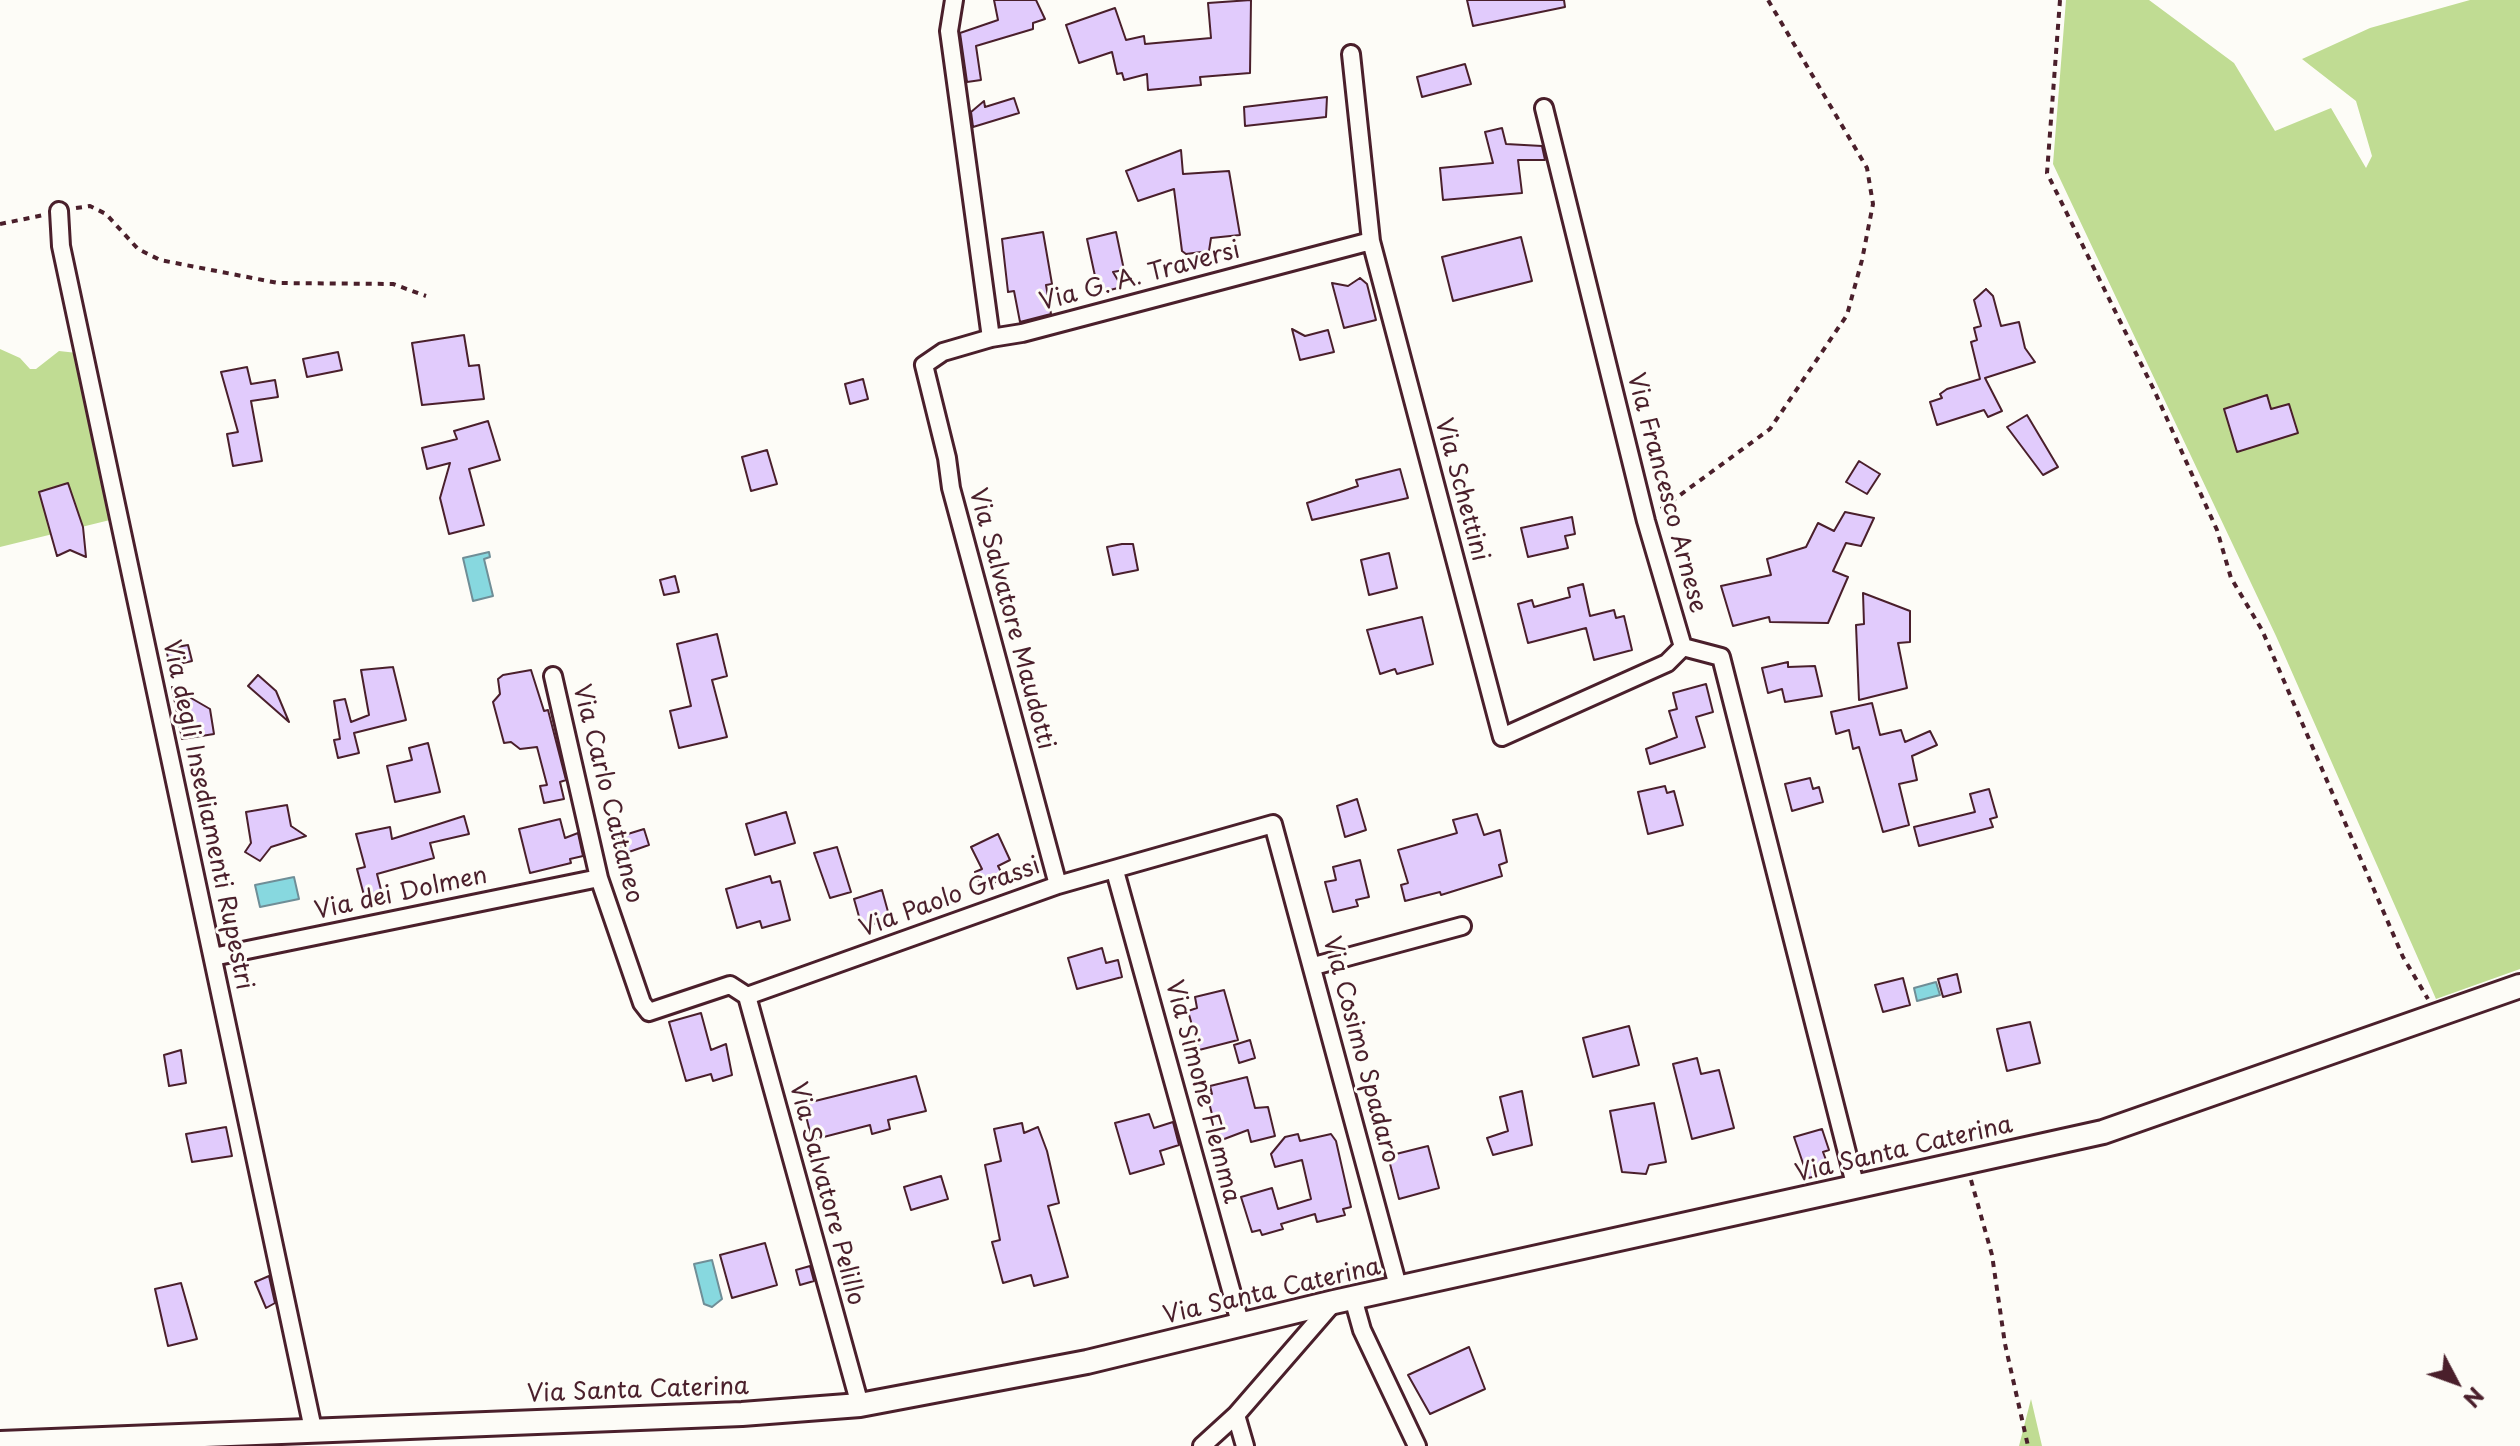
<!DOCTYPE html>
<style>
body{margin:0}
#map{position:relative;width:2520px;height:1446px;overflow:hidden;background:#fdfcf7;font-family:"Playpen Sans",sans-serif}
canvas{display:block}
.north{position:absolute;left:2416px;top:1342px;width:80px;height:80px;-webkit-text-stroke:6px #fdfcf7;paint-order:stroke;rotate:131deg;font-size:22px;font-weight:700;line-height:32px;text-align:center;color:#4a1f2b}
.north::after{content:'';display:block;margin:auto;width:28px;height:36px;background:#4a1f2b;clip-path:polygon(50% 0,100% 100%,50% 72%,0 100%)}
</style>
<div id="map">
<canvas width="2520" height="1446"></canvas>
<div class="north">N</div>
</div>
<script>
const g = document.querySelector('canvas').getContext('2d');
g.lineJoin = 'round';
function paint(path, color) {
  g.fillStyle = color;
  g.fill(path, 'evenodd');
}
function toPath(rows) {
  const path = new Path2D();
  for (const r of rows) {
    path.moveTo(r[0], r[1]);
    for (let i = 2; i < r.length; i += 2) path.lineTo(r[i], r[i + 1]);
  }
  return path;
}
function strokePath(path, color, width, dash) {
  g.strokeStyle = color;
  g.lineWidth = width;
  g.lineCap = dash ? 'butt' : 'round';
  g.setLineDash(dash || []);
  g.stroke(path);
}
function drawText(font, color, halo, rows, align = 'center') {
  g.font = font + ' "Playpen Sans",sans-serif';
  g.lineWidth = 6;
  g.setLineDash([]);
  g.textBaseline = 'middle';
  g.strokeStyle = halo;
  g.fillStyle = color;
  for (const [text, x, y, turn = 0] of rows) {
    g.save();
    g.translate(x, y);
    g.rotate((+turn || 0) * Math.PI / 180);
    g.textAlign = isNaN(turn) ? turn : align;
    if (halo) g.strokeText(text, 0, 0);
    g.fillText(text, 0, 0);
    g.restore();
  }
}
const green = toPath([
 [2066,0,2149,0,2234,63,2275,131,2331,108,2366,168,2372,156,2356,101,2302,59,2370,28,2470,0,2520,0,2520,969,2436,999,2276,636,2053,164],
 [0,349,20,358,30,369,36,369,59,351,77,353,110,520,0,547],
 [2031,1399,2042,1446,2019,1446]
]);
const water = toPath([
 [489,552,490,557,484,559,493,596,473,601,463,558,489,552],
 [294,877,299,899,260,907,255,885,294,877],
 [1936,982,1940,995,1917,1001,1914,988,1936,982],
 [712,1260,722,1299,712,1307,704,1304,694,1264,712,1260]
]);
const building = toPath([
 [994,0,1036,0,1045,19,1033,23,1033,29,976,46,981,80,967,82,960,33,998,20,994,0],
 [1251,0,1250,73,1200,77,1201,85,1148,90,1147,74,1124,80,1122,73,1117,74,1112,52,1079,63,1066,25,1115,8,1126,40,1144,36,1145,44,1211,38,1208,3,1251,0],
 [1467,0,1564,0,1565,7,1473,26,1467,0],
 [1465,64,1471,84,1422,97,1417,77,1465,64],
 [1327,97,1326,117,1245,126,1244,107,1327,97],
 [1014,98,1019,113,973,127,971,112,984,101,985,107,1014,98],
 [1502,128,1506,144,1542,146,1545,160,1518,160,1522,193,1443,200,1440,168,1493,163,1485,132,1502,128],
 [1181,150,1183,174,1229,171,1240,235,1211,238,1209,251,1186,254,1182,251,1174,189,1138,201,1126,171,1181,150],
 [1043,232,1052,284,1046,285,1051,314,1020,322,1014,291,1008,292,1002,239,1043,232],
 [1116,232,1124,270,1113,272,1122,287,1106,291,1095,276,1087,239,1116,232],
 [1521,237,1532,281,1453,301,1442,257,1521,237],
 [1360,278,1367,284,1376,320,1344,328,1332,283,1348,286,1360,278],
 [1986,289,1993,296,2001,326,2019,322,2025,348,2035,362,1985,378,2002,411,1988,417,1984,410,1937,425,1930,402,1942,398,1940,394,1947,389,1980,379,1971,342,1977,340,1974,328,1981,326,1974,300,1986,289],
 [1292,329,1305,336,1328,330,1334,352,1300,360,1292,329],
 [464,335,469,366,479,365,484,399,422,405,412,343,464,335],
 [338,352,342,370,307,377,303,359,338,352],
 [247,367,251,384,275,380,278,397,251,401,262,461,233,466,227,434,238,432,221,372,247,367],
 [863,379,868,399,850,404,845,384,863,379],
 [2267,395,2271,409,2289,404,2298,433,2237,452,2224,409,2267,395],
 [2027,415,2058,467,2043,475,2007,427,2027,415],
 [488,421,500,460,469,469,484,525,449,534,440,498,450,463,427,469,422,448,457,439,454,431,488,421],
 [767,450,777,484,751,491,742,457,767,450],
 [1859,461,1880,474,1867,494,1846,482,1859,461],
 [1400,469,1408,498,1312,520,1307,503,1358,486,1356,480,1400,469],
 [68,483,83,527,86,557,70,550,57,556,39,492,68,483],
 [1845,512,1874,518,1861,546,1846,543,1833,571,1848,577,1828,623,1770,622,1769,617,1733,626,1721,586,1771,575,1767,559,1806,547,1818,523,1834,531,1845,512],
 [1572,517,1575,534,1565,536,1568,548,1528,557,1521,528,1572,517],
 [1122,544,1133,544,1138,570,1113,575,1107,547,1122,544],
 [1389,553,1397,588,1369,595,1361,560,1389,553],
 [675,576,679,592,664,595,660,580,675,576],
 [1583,584,1590,616,1614,610,1616,618,1624,616,1632,650,1594,660,1586,628,1528,643,1518,604,1532,600,1534,607,1570,597,1568,588,1583,584],
 [1863,593,1910,611,1910,642,1898,643,1907,688,1859,700,1856,625,1864,624,1863,593],
 [1422,617,1433,664,1397,674,1395,669,1380,674,1367,630,1422,617],
 [717,634,727,676,712,680,727,737,679,748,670,711,691,706,677,644,717,634],
 [188,645,192,661,170,666,166,649,188,645],
 [1788,662,1788,667,1815,666,1822,696,1785,702,1782,689,1768,693,1762,668,1788,662],
 [393,667,406,720,354,733,359,753,338,758,334,740,340,739,334,701,345,699,351,722,369,715,361,670,393,667],
 [531,670,544,711,548,710,566,780,560,782,564,799,544,803,540,786,547,785,537,747,520,749,511,742,504,743,493,702,500,694,498,679,503,675,531,670],
 [258,675,276,691,289,722,248,686,258,675],
 [1706,684,1713,712,1696,717,1705,747,1650,764,1646,749,1677,737,1669,711,1677,709,1673,693,1706,684],
 [172,687,210,709,214,734,182,739,172,687],
 [1872,703,1880,735,1901,730,1905,742,1930,731,1937,745,1912,756,1917,780,1899,784,1909,825,1883,832,1859,747,1853,749,1849,730,1836,734,1831,712,1872,703],
 [428,743,440,792,395,802,387,766,412,760,409,748,428,743],
 [1810,778,1813,789,1819,787,1823,802,1792,811,1785,784,1810,778],
 [1665,786,1667,793,1674,791,1683,825,1648,834,1638,792,1665,786],
 [1989,789,1997,817,1990,819,1993,827,1919,846,1914,827,1975,812,1970,794,1989,789],
 [1357,799,1366,830,1345,837,1337,806,1357,799],
 [287,805,291,826,306,836,271,847,260,861,245,852,251,843,246,812,287,805],
 [786,812,795,843,755,855,746,824,786,812],
 [1477,814,1484,835,1500,830,1507,862,1499,865,1502,876,1441,895,1440,892,1405,901,1401,885,1408,883,1398,850,1457,833,1453,820,1477,814],
 [464,816,469,834,430,843,434,858,377,874,382,894,365,899,357,869,365,867,356,834,390,827,392,839,464,816],
 [560,819,565,838,578,833,583,856,570,859,571,863,530,873,519,829,560,819],
 [644,829,649,845,623,854,618,837,644,829],
 [998,834,1010,860,998,866,1004,878,982,888,975,872,982,869,971,847,998,834],
 [837,847,851,892,830,898,814,853,837,847],
 [1360,860,1369,897,1356,900,1358,906,1333,912,1325,882,1336,880,1333,867,1360,860],
 [770,876,772,883,780,881,790,920,762,928,760,921,737,928,726,889,770,876],
 [882,890,890,919,862,927,854,899,882,890],
 [1102,948,1106,963,1118,960,1122,977,1077,989,1068,958,1102,948],
 [1957,974,1961,992,1943,997,1938,979,1957,974],
 [1903,978,1910,1005,1883,1012,1875,985,1903,978],
 [1224,990,1238,1040,1199,1050,1188,1011,1197,1008,1195,997,1224,990],
 [701,1013,711,1050,726,1044,732,1075,713,1081,711,1074,686,1081,669,1022,701,1013],
 [2030,1022,2040,1063,2007,1071,1997,1029,2030,1022],
 [1629,1026,1639,1065,1593,1077,1583,1038,1629,1026],
 [1250,1040,1255,1058,1239,1063,1234,1045,1250,1040],
 [181,1050,186,1083,169,1086,164,1055,181,1050],
 [1697,1058,1701,1074,1719,1070,1734,1128,1692,1139,1673,1064,1697,1058],
 [916,1076,926,1111,888,1120,890,1129,872,1134,870,1125,812,1140,803,1104,916,1076],
 [1247,1077,1255,1108,1268,1107,1275,1136,1251,1142,1248,1130,1219,1141,1207,1095,1212,1094,1210,1086,1247,1077],
 [1522,1091,1532,1145,1493,1155,1487,1138,1508,1131,1500,1097,1522,1091],
 [1654,1103,1666,1162,1649,1165,1646,1174,1622,1172,1610,1111,1654,1103],
 [1149,1114,1154,1128,1173,1122,1179,1145,1160,1151,1164,1164,1130,1174,1115,1123,1149,1114],
 [1022,1123,1024,1133,1038,1127,1047,1151,1059,1203,1048,1206,1068,1277,1034,1286,1031,1275,1003,1283,992,1242,1000,1240,985,1165,1001,1161,994,1129,1022,1123],
 [226,1127,232,1156,192,1162,186,1134,226,1127],
 [1822,1129,1829,1150,1823,1152,1831,1173,1808,1178,1794,1137,1822,1129],
 [1298,1134,1300,1141,1331,1134,1336,1141,1351,1207,1343,1209,1345,1215,1317,1222,1315,1214,1281,1224,1283,1229,1262,1235,1260,1230,1252,1232,1241,1197,1272,1188,1278,1209,1311,1199,1302,1160,1275,1167,1271,1154,1285,1137,1298,1134],
 [1428,1146,1439,1188,1399,1199,1388,1156,1428,1146],
 [941,1176,948,1199,911,1210,904,1187,941,1176],
 [765,1243,777,1285,732,1298,720,1255,765,1243],
 [810,1266,814,1281,800,1285,796,1270,810,1266],
 [269,1276,275,1303,266,1308,255,1282,269,1276],
 [181,1283,197,1339,168,1346,155,1289,181,1283],
 [1469,1347,1485,1389,1430,1414,1408,1375,1469,1347]
]);
const path = toPath([
 [2060,0,2047,173,2154,390,2217,530,2231,578,2262,630,2403,957,2428,999],
 [76,208,90,206,106,214,138,249,160,260,278,283,393,284,426,296],
 [0,224,44,215],
 [1661,509,1770,429,1847,315,1862,260,1873,204,1867,168,1768,0],
 [1971,1180,1992,1255,2005,1344,2028,1446]
]);
const minor = toPath([
 [954,0,949,31,991,338],
 [1351,54,1371,241,1502,737,1667,663,1683,647],
 [1544,108,1646,521,1683,647,1721,657,1856,1188],
 [59,211,61,246,313,1429],
 [553,676,599,878,642,1003,649,1012,730,985,747,996,1058,885,1273,824,1399,1290],
 [1115,871,1241,1326],
 [1058,885,951,488,947,458,924,365,943,352,991,338,1022,333,1371,241],
 [213,957,599,878],
 [1314,966,1462,926],
 [747,996,860,1405],
 [1353,1298,1362,1330,1417,1446],
 [1236,1415,1245,1446],
 [1202,1446,1236,1415,1334,1302]
]);
const tertiary = toPath([
 [0,1443,742,1414,860,1405,1087,1362,1334,1302,2103,1132,2520,986]
]);
const streetNames = [
 ["Via G. A. Traversi",1140,277,-15],
 ["Via Schettini",1461,490,75],
 ["Via Francesco Arnese",1666,493,75],
 ["Via Salvatore Maudotti",1011,619,75],
 ["Via Carlo Cattaneo",607,794,76],
 ["Via degli Insediamenti Rupestri",207,815,78],
 ["Via dei Dolmen",401,894,-12],
 ["Via Paolo Grassi",950,898,-20],
 ["Via Cosimo Spadaro",1360,1050,75],
 ["Via Simone Flemma",1202,1092,75],
 ["Via Santa Caterina",1904,1150,-13],
 ["Via Salvatore Pelillo",826,1194,75],
 ["Via Santa Caterina",1272,1292,-13],
 ["Via Santa Caterina",638,1391,-2]
];
paint(green, '#c0dc93');
paint(water, '#87d8df');
strokePath(water, '#6f8e97', 2);
paint(building, '#e1cbfc');
strokePath(building, '#4a1f2b', 2);
strokePath(minor, '#4a1f2b', 22);
strokePath(tertiary, '#4a1f2b', 28);
strokePath(path, '#4a1f2b', 4, [6, 6]);
strokePath(minor, '#fdfcf7', 16);
strokePath(tertiary, '#fdfcf7', 22);
drawText('24px', '#4a1f2b', '#fdfcf7', streetNames);
</script>
